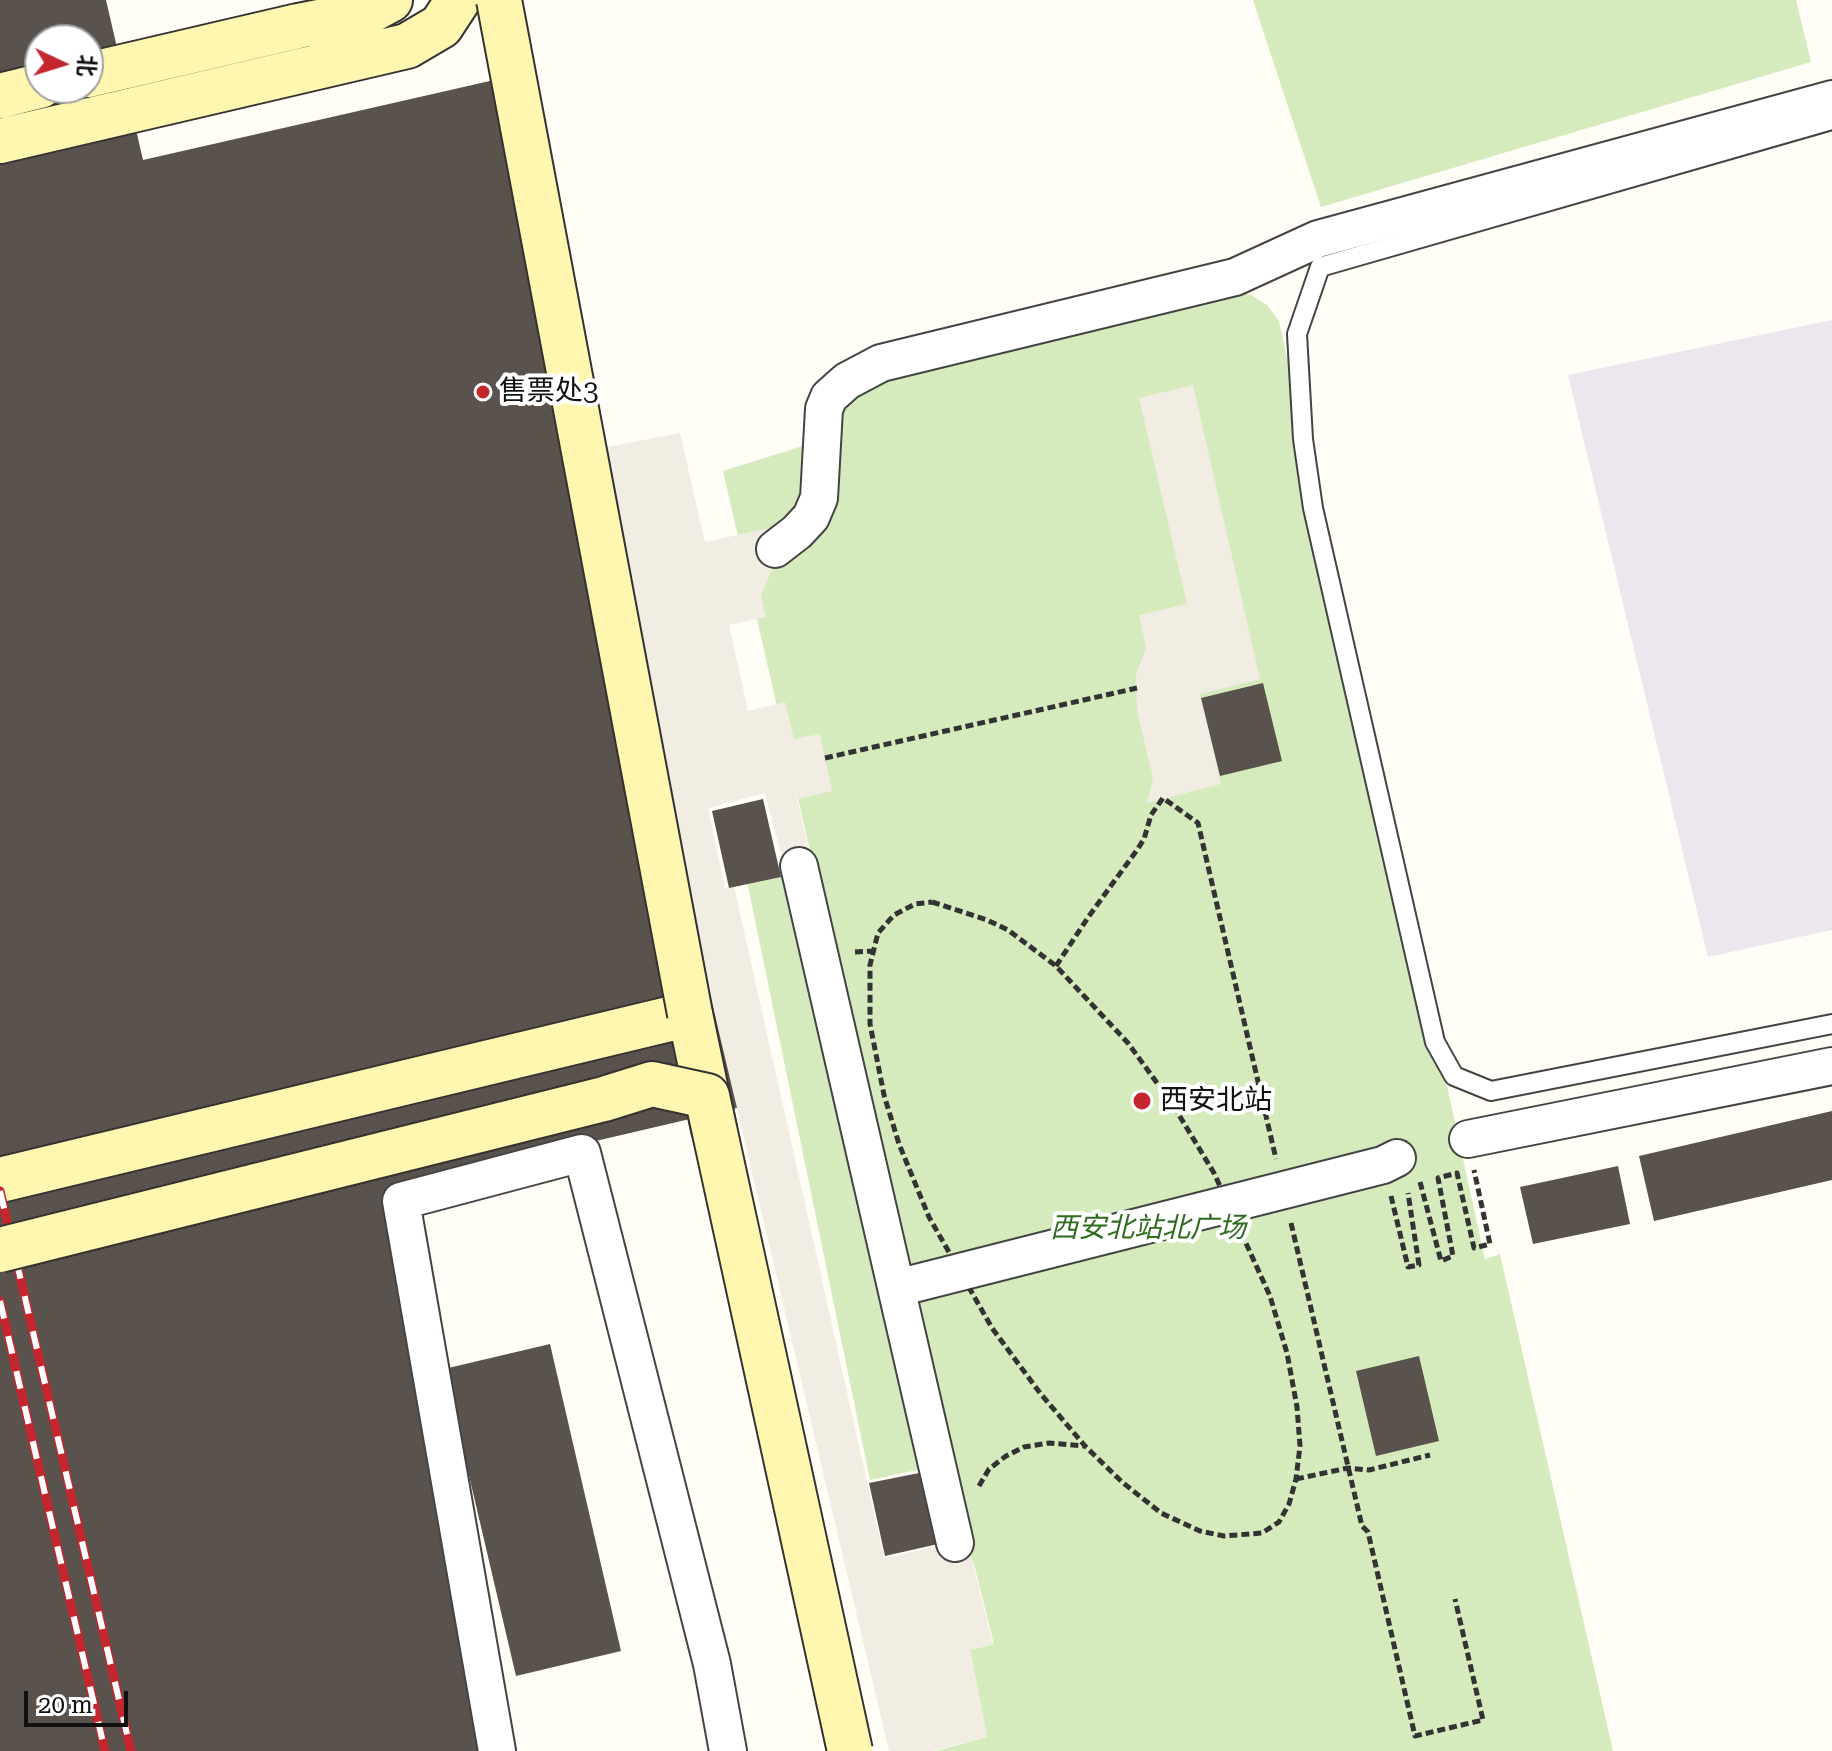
<!DOCTYPE html>
<meta charset="utf-8">
<style>
body{margin:0}
#map{position:relative;width:1832px;height:1751px;overflow:hidden;background:#fffdf5;font-family:"Roboto Serif","Noto Sans SC",serif}
canvas{display:block}
.north{position:absolute;left:24px;top:24px;width:80px;height:80px;box-sizing:border-box;background:#fff;border:2px solid #a0a0a0;border-radius:50%;rotate:94deg;font-size:22px;font-weight:700;line-height:32px;text-align:center;color:#111}
.north::after{content:'';display:block;margin:auto;width:28px;height:36px;background:#c4262e;clip-path:polygon(50% 0,100% 100%,50% 72%,0 100%)}
.scale{position:absolute;left:24px;top:1691px;width:104px;height:36px;box-sizing:border-box;border:4px solid #111;border-top:0;padding-left:10px;font-size:24px;line-height:28px;white-space:nowrap;color:#111;-webkit-text-stroke:6px #fff;paint-order:stroke}
</style>
<div id="map">
<canvas width="1832" height="1751"></canvas>
<div class="north">北</div>
<div class="scale">20 m</div>
</div>
<script>
const g = document.querySelector('canvas').getContext('2d');
g.lineJoin = 'round';
function paint(path, color) {
  g.fillStyle = color;
  g.fill(path, 'evenodd');
}
function toPath(rows) {
  const path = new Path2D();
  for (const r of rows) {
    path.moveTo(r[0], r[1]);
    for (let i = 2; i < r.length; i += 2) path.lineTo(r[i], r[i + 1]);
  }
  return path;
}
function strokePath(path, color, width, dash) {
  g.strokeStyle = color;
  g.lineWidth = width;
  g.lineCap = dash ? 'butt' : 'round';
  g.setLineDash(dash || []);
  g.stroke(path);
}
function drawText(font, color, halo, rows, align = 'center') {
  g.font = font + ' "Roboto Serif","Noto Sans SC",serif';
  g.lineWidth = 8;
  g.setLineDash([]);
  g.textBaseline = 'middle';
  g.strokeStyle = halo;
  g.fillStyle = color;
  for (const [text, x, y, turn = 0] of rows) {
    g.save();
    g.translate(x, y);
    g.rotate((+turn || 0) * Math.PI / 180);
    g.textAlign = isNaN(turn) ? turn : align;
    if (halo) g.strokeText(text, 0, 0);
    g.fillText(text, 0, 0);
    g.restore();
  }
}
const industrial = toPath([
 [1832,320,1832,930,1708,957,1568,375]
]);
const green = toPath([
 [1253,0,1796,0,1811,62,1321,207],
 [1230,291,1251,295,1267,305,1279,321,1485,1259,1500,1254,1613,1751,936,1751,987,1737,970,1650,994,1644,974,1564,941,1541,927,1468,870,1480,747,881,813,864,723,471,806,445,840,412,848,395,883,373]
]);
const plaza = toPath([
 [1193,385,1260,679,1200,694,1221,784,1147,803,1153,779,1137,710,1136,674,1146,648,1139,615,1187,604,1139,398],
 [680,433,705,542,770,528,777,558,761,596,766,617,729,625,748,711,785,702,794,739,820,734,832,791,797,799,812,863,785,869,765,793,708,808,725,888,734,886,884,1558,967,1540,993,1644,970,1650,987,1737,933,1751,889,1751,675,847,587,451]
]);
const building = toPath([
 [0,0,106,0,143,160,503,78,675,847,737,1108,386,1190,517,1751,0,1751],
 [40,40,88,40,88,88,40,88],
 [1263,683,1282,761,1220,776,1201,698],
 [763,799,781,877,729,888,712,811],
 [1832,1111,1832,1180,1654,1221,1639,1156],
 [1618,1166,1630,1224,1533,1244,1520,1187],
 [550,1344,621,1651,516,1676,444,1369],
 [1419,1356,1439,1441,1376,1456,1356,1371],
 [924,1472,938,1544,885,1556,869,1483]
]);
const path = toPath([
 [825,758,1137,688],
 [932,902,987,920,1008,930,1056,966,1128,1043,1173,1105,1214,1173,1270,1296,1287,1353,1297,1407,1300,1446,1296,1479,1289,1504,1279,1522,1262,1533,1224,1536,1200,1531,1161,1513,1122,1482,1085,1446,1040,1393,992,1328,929,1217,899,1144,884,1095,870,1024,870,965,878,933,894,915,915,904,932,902],
 [855,952,874,951],
 [1056,966,1089,916,1137,850,1144,839,1151,815,1163,798,1198,823,1276,1159],
 [1420,1182,1441,1261,1453,1256,1438,1178,1457,1173,1474,1248,1490,1244,1474,1170],
 [1391,1196,1408,1267,1419,1265,1408,1193],
 [1291,1223,1362,1526,1368,1532,1415,1736,1483,1720,1455,1599],
 [1296,1479,1348,1468,1369,1470,1430,1455],
 [979,1486,989,1469,1006,1456,1024,1447,1049,1443,1084,1446]
]);
const lane = toPath([
 [1832,120,1320,267,1297,334,1303,439,1313,508,1435,1042,1454,1076,1491,1091,1832,1024]
]);
const street = toPath([
 [775,549,797,532,811,517,819,498,824,409,829,397,847,381,881,363,1235,277,1318,239,1832,99],
 [799,866,955,1543],
 [1468,1139,1832,1066],
 [897,1288,1383,1165,1397,1158],
 [497,1751,401,1201,582,1153,712,1664,728,1751]
]);
const secondary = toPath([
 [88,75,298,26,366,13,390,0],
 [0,96,40,86],
 [0,141,407,46,441,26,458,0],
 [0,1180,690,1014,714,1129]
]);
const rail = toPath([
 [0,1191,131,1751],
 [0,1301,105,1751]
]);
const secondaryBridge = toPath([
 [499,0,690,1014],
 [0,1250,604,1099,652,1084,707,1096,850,1751]
]);
const markers = [
 [483,392,8,"#c4262e"],
 [1142,1101,10,"#c4262e"]
];
const poiNames = [
 ["售票处3",499,392],
 ["西安北站",1160,1101]
];
const parkNames = [
 ["西安北站北广场",1148,1229]
];
paint(industrial, '#eee6ef');
paint(green, '#d5ebbd');
paint(plaza, '#f1ede2');
paint(building, '#5a524d');
strokePath(lane, '#444', 22);
strokePath(street, '#444', 40);
strokePath(secondary, '#333', 48);
strokePath(path, '#333', 5, [8, 4]);
strokePath(lane, '#fff', 18);
strokePath(street, '#fff', 36);
strokePath(secondary, '#fff6b0', 44);
strokePath(rail, '#c4262e', 9);
strokePath(rail, '#fff', 6, [18]);
strokePath(secondaryBridge, '#333', 48, []);
strokePath(secondaryBridge, '#fff6b0', 44);
for (const [x, y, r, color] of markers) {
  const dot = new Path2D();
  dot.arc(x, y, r, 0, 2 * Math.PI);
  g.fillStyle = color;
  g.fill(dot);
  strokePath(dot, '#fff', 3);
}
drawText('28px', '#111', '#fff', poiNames, 'left');
drawText('italic 28px', '#2f6b1f', '#fff', parkNames);
</script>
